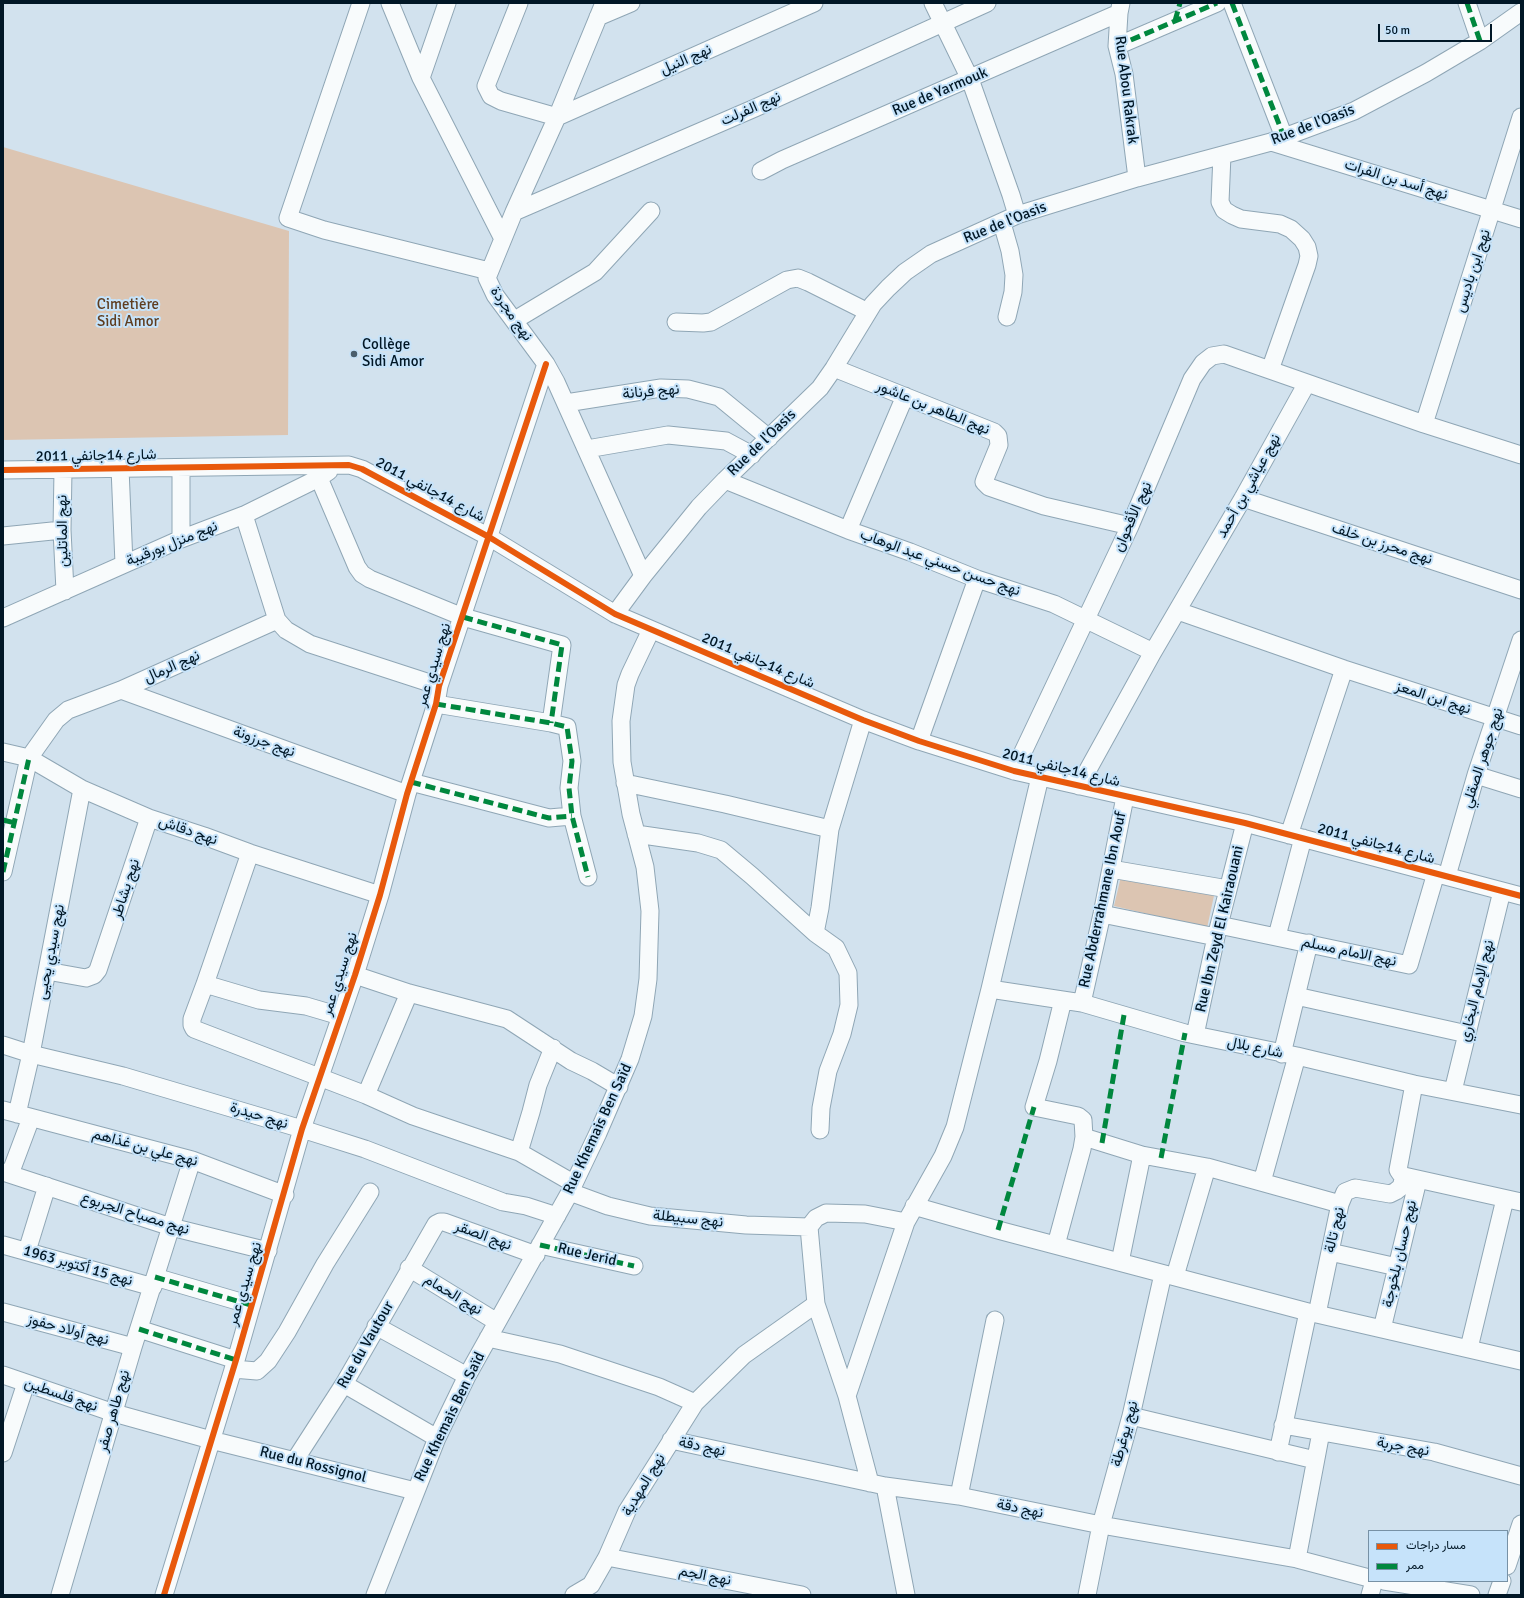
<!DOCTYPE html>
<meta charset="utf-8">
<style>
body{margin:0}
#map{position:relative;width:1524px;height:1598px;overflow:hidden;background:#d2e2ee;font-family:Signika,Vazirmatn,sans-serif}
canvas{display:block}
.frame{position:absolute;inset:0;border:4px solid #011726;pointer-events:none}
.legend{position:absolute;left:1368px;top:1530px;width:140px;height:52px;box-sizing:border-box;background:#c6e3fa;border:1px solid #7791a5;margin:0;padding:5px 7px;list-style:none;font-size:12px;color:#011726}
.legend li{display:flex;align-items:center;gap:8px;height:20px}
.legend b{width:20px;border:1px solid #7791a5}
.scale{position:absolute;left:1378px;top:24px;width:114px;height:18px;box-sizing:border-box;border:2px solid #011726;border-top:0;padding-left:5px;font-size:12px;line-height:14px;white-space:nowrap;color:#011726;-webkit-text-stroke:3px #c6e3fa;paint-order:stroke}
</style>
<div id="map">
<canvas width="1524" height="1598"></canvas>
<div class="frame"></div>
<ul class="legend">
<li><b style="height:5px;background:#e8590c"></b>مسار دراجات</li>
<li><b style="height:5px;background:#00873e"></b>ممر</li>
</ul>
<div class="scale">50 m</div>
</div>
<script>
const g = document.querySelector('canvas').getContext('2d');
g.lineJoin = 'round';
function paint(path, color) {
  g.fillStyle = color;
  g.fill(path, 'evenodd');
}
function toPath(rows) {
  const path = new Path2D();
  for (const r of rows) {
    path.moveTo(r[0], r[1]);
    for (let i = 2; i < r.length; i += 2) path.lineTo(r[i], r[i + 1]);
  }
  return path;
}
function strokePath(path, color, width, dash) {
  g.strokeStyle = color;
  g.lineWidth = width;
  g.lineCap = dash ? 'butt' : 'round';
  g.setLineDash(dash || []);
  g.stroke(path);
}
function drawText(font, color, halo, rows, align = 'center') {
  g.font = font + ' Signika,Vazirmatn,sans-serif';
  g.lineWidth = 4;
  g.setLineDash([]);
  g.textBaseline = 'middle';
  g.strokeStyle = halo;
  g.fillStyle = color;
  for (const [text, x, y, turn = 0] of rows) {
    g.save();
    g.translate(x, y);
    g.rotate((+turn || 0) * Math.PI / 180);
    g.textAlign = isNaN(turn) ? turn : align;
    if (halo) g.strokeText(text, 0, 0);
    g.fillText(text, 0, 0);
    g.restore();
  }
}
const green = toPath([
 [3,147,289,231,288,435,3,440],
 [1123,868,1215,891,1207,928,1114,906]
]);
const minor = toPath([
 [361,3,288,218,324,230,489,271],
 [390,3,421,78,503,239],
 [519,3,486,86,491,96,501,101,557,117,814,3],
 [604,3,557,117,514,212,487,278,495,295,546,364,556,382,643,576],
 [933,3,970,79,1011,195,1017,215],
 [1121,3,1119,13,1117,46,1124,74,1137,178],
 [1232,3,1284,137],
 [1467,3,1480,41],
 [598,17,631,3],
 [1117,46,1217,3],
 [421,78,447,3],
 [1271,142,1521,219],
 [1222,155,1220,202,1224,210,1232,215,1241,219,1280,224,1291,229,1302,239,1307,247,1309,256,1307,265,1270,370],
 [761,171,782,160,1119,13],
 [514,212,755,108,987,3],
 [1002,223,1010,251,1014,275,1013,292,1007,317],
 [515,320,595,272,651,211],
 [676,322,703,323,711,322,787,280,798,278,808,282,868,312],
 [834,368,994,432,998,436,999,445,985,479,984,482,989,487,1044,506,1130,526],
 [566,403,661,388,688,389,719,397,769,438],
 [1424,424,1521,117],
 [587,449,668,435,726,441,752,455],
 [120,468,124,564],
 [3,470,349,465,362,469,489,537,615,614,863,720,919,741,1014,771,1245,823,1521,896],
 [63,470,62,530,65,591],
 [319,478,357,567,362,574,370,579,463,617,562,645,551,723],
 [725,480,848,530,910,552,977,579,1054,604,1153,652],
 [1243,498,1521,590],
 [244,515,277,620,286,630,310,644,439,686],
 [848,530,905,396],
 [3,536,62,530],
 [181,539,181,468],
 [1178,611,1344,669,1521,726],
 [615,614,643,576,699,507,725,480,820,388,834,368,873,304,888,288,905,272,931,254,1017,215,1137,178,1271,142,1354,111,1426,73,1480,41,1521,12],
 [3,618,181,539,244,515,319,478,329,471],
 [121,690,407,794],
 [436,704,551,723,567,727,572,761,569,788,572,816,588,877],
 [919,741,977,579],
 [3,752,29,758,82,789,149,818,204,836,250,853,380,895],
 [1014,771,1130,526,1192,379,1203,363,1212,356,1224,354,1307,383],
 [1476,775,1521,789],
 [411,782,549,818,572,816],
 [625,783,725,804,830,829],
 [1079,786,1153,652,1243,498,1307,383,1424,424,1521,455],
 [636,834,698,843,721,850,752,876,815,933,836,948,848,973,849,1005,842,1034,828,1071,821,1108,820,1130],
 [1289,835,1344,669],
 [250,853,205,984,192,1019,192,1025,194,1029,366,1095,413,1116,519,1152,573,1183],
 [1111,869,1228,889],
 [3,872,29,758,56,720,68,710,121,690,277,620],
 [1447,876,1476,775,1521,640],
 [1102,914,1216,937],
 [1219,925,1409,965,1436,873],
 [815,933,820,908,830,829,863,720],
 [1277,936,1303,838],
 [47,971,86,978,94,975,98,970,149,818],
 [355,975,409,993,507,1019,571,1061,592,1071,619,1087],
 [205,984,259,1000,306,1006,340,1016],
 [990,989,1082,1003,1185,1033,1297,1056,1414,1084,1521,1105],
 [1296,996,1467,1034],
 [1063,1000,1048,1061,1034,1107,1078,1116,1083,1120,1084,1137],
 [1082,1003,1102,914,1125,797],
 [1195,1035,1216,937,1245,823],
 [3,1045,31,1054,123,1076,302,1129,365,1149,503,1202,526,1206,557,1216],
 [1282,1054,1309,943],
 [1414,1084,1398,1170,1400,1173,1404,1176,1521,1202],
 [1453,1091,1502,891],
 [366,1095,409,993],
 [3,1110,192,1160,285,1195],
 [17,1114,31,1054,82,789],
 [519,1152,531,1112,538,1085,553,1048],
 [1207,1167,1340,1204],
 [3,1172,171,1227,268,1251],
 [10,1174,31,1118],
 [1262,1182,1297,1056],
 [570,1192,608,1206,650,1216,746,1225,809,1227],
 [914,1206,998,1230,1308,1312,1521,1361],
 [3,1245,153,1287],
 [540,1245,634,1266],
 [1056,1245,1082,1149,1084,1137,1142,1155,1207,1167,1175,1276],
 [27,1251,47,1186],
 [1330,1252,1397,1267],
 [1120,1262,1142,1155],
 [409,1268,497,1322],
 [155,1277,251,1305],
 [3,1312,133,1347],
 [1317,1314,1340,1204,1345,1192,1355,1188,1390,1194,1396,1191,1401,1187,1404,1176],
 [376,1326,467,1376],
 [139,1329,236,1360],
 [1382,1329,1418,1180],
 [488,1338,560,1354,659,1387,695,1403],
 [1469,1348,1505,1199],
 [233,1369,257,1371,268,1361,287,1332,325,1264,370,1192],
 [3,1375,114,1413,211,1440,415,1491],
 [344,1384,437,1438],
 [847,1396,906,1222],
 [1131,1416,1315,1460],
 [1283,1425,1434,1452,1521,1476],
 [671,1440,885,1486,959,1496,1101,1525,1297,1559,1369,1578],
 [1278,1452,1308,1312],
 [3,1453,26,1383],
 [295,1460,344,1384,436,1224,440,1222,444,1222,536,1255],
 [870,1483,847,1396,816,1304,809,1227,816,1218,826,1213,865,1214,906,1222,943,1156,955,1127,990,989,1040,777],
 [885,1486,906,1595],
 [959,1496,995,1320],
 [607,1557,802,1595],
 [1297,1559,1321,1432],
 [1507,1566,1521,1524],
 [1384,1581,1471,1595],
 [60,1595,133,1347,192,1160],
 [164,1595,236,1360,302,1129,355,975,380,895,407,794,436,704,439,686,546,364],
 [375,1595,437,1438,467,1376,570,1192,598,1133,630,1059,643,1016,648,979,650,911,645,867,631,814,622,762,621,721,626,685,630,674,651,630],
 [574,1595,591,1585,607,1557,627,1511,695,1403,744,1355,816,1304],
 [1087,1595,1101,1525,1131,1416,1163,1274],
 [1370,1595,1374,1581],
 [1497,1595,1502,1581]
]);
const quiet = toPath([
 [1232,3,1284,137],
 [1467,3,1480,41],
 [1175,21,1180,3],
 [1117,46,1217,3],
 [463,617,562,645,551,723],
 [436,704,551,723,567,727,572,761,569,788,572,816,588,877],
 [411,782,549,818,572,816],
 [3,820,15,823],
 [3,872,29,758],
 [1102,1143,1124,1015],
 [1161,1158,1185,1033],
 [998,1230,1034,1107],
 [540,1245,634,1266],
 [155,1277,251,1305],
 [139,1329,236,1360]
]);
const cycleway = toPath([
 [3,470,349,465,362,469,489,537,615,614,863,720,919,741,1014,771,1245,823,1521,896],
 [164,1595,236,1360,302,1129,355,975,380,895,407,794,436,704,439,686,546,364]
]);
const markers = [
 [354,354,4,"#4a5e6c"]
];
const streetNames = [
 ["نهج النيل",686,60,-24],
 ["Rue Abou Rakrak",1126,90,83],
 ["Rue de Yarmouk",940,92,-23],
 ["نهج الفرلت",751,109,-24],
 ["Rue de l'Oasis",1313,125,-21],
 ["نهج أسد بن الفرات",1396,180,17],
 ["Rue de l'Oasis",1005,223,-22],
 ["نهج ابن باديس",1473,271,-72],
 ["نهج مجردة",511,314,55],
 ["نهج فرنانة",651,392,-5],
 ["نهج الطاهر بن عاشور",933,408,22],
 ["Rue de l'Oasis",762,443,-44],
 ["شارع 14جانفي 2011",96,456,-1],
 ["نهج عياشي بن أحمد",1249,486,-61],
 ["شارع 14جانفي 2011",430,490,28],
 ["نهج الأقحوان",1133,517,-66],
 ["نهج الماتلين",63,531,-91],
 ["نهج منزل بورقيبة",172,544,-22],
 ["نهج محرز بن خلف",1382,544,18],
 ["نهج حسن حسني عبد الوهاب",940,563,20],
 ["شارع 14جانفي 2011",758,661,23],
 ["نهج سيدي عمر",434,665,-73],
 ["نهج الرمال",172,667,-24],
 ["نهج ابن المعز",1433,698,18],
 ["نهج جرزونة",264,742,20],
 ["نهج جوهر الصقلي",1483,758,-72],
 ["شارع 14جانفي 2011",1061,768,14],
 ["نهج دقاش",188,831,19],
 ["شارع 14جانفي 2011",1376,844,15],
 ["نهج بشاطر",126,889,-72],
 ["Rue Abderrahmane Ibn Aouf",1103,900,-78],
 ["Rue Ibn Zeyd El Kairaouani",1220,929,-77],
 ["نهج سيدي يحيى",51,952,-79],
 ["نهج الامام مسلم",1349,952,12],
 ["نهج سيدي عمر",340,974,-72],
 ["نهج الإمام البخاري",1477,991,-76],
 ["شارع بلال",1255,1048,12],
 ["نهج حيدرة",259,1116,17],
 ["Rue Khemais Ben Saïd",598,1129,-65],
 ["نهج علي بن غذاهم",145,1148,15],
 ["نهج مصباح الجربوع",135,1214,17],
 ["نهج سبيطلة",688,1219,6],
 ["نهج تالة",1335,1230,-77],
 ["نهج الصقر",483,1236,20],
 ["نهج حسان بلخوجة",1400,1254,-77],
 ["Rue Jerid",587,1255,13],
 ["نهج 15 أكتوبر 1963",78,1266,16],
 ["نهج سيدي عمر",245,1284,-73],
 ["نهج الحمام",453,1295,31],
 ["نهج أولاد حفوز",68,1330,15],
 ["Rue du Vautour",366,1345,-60],
 ["نهج فلسطين",61,1395,19],
 ["نهج طاهر صفر",114,1411,-74],
 ["Rue Khemais Ben Saïd",450,1417,-64],
 ["نهج يوغرطة",1125,1434,-75],
 ["نهج دقة",702,1447,12],
 ["نهج جربة",1403,1447,10],
 ["Rue du Rossignol",313,1465,14],
 ["نهج المهدية",644,1485,-59],
 ["نهج دقة",1020,1509,12],
 ["نهج الجم",705,1576,11]
];
const parkNames = [
 ["Cimetière",128,305],
 ["Sidi Amor",128,322]
];
const poiNames = [
 ["Collège",362,345],
 ["Sidi Amor",362,362]
];
paint(green, '#dcc5b2');
strokePath(minor, '#8fa6b5', 19);
strokePath(minor, '#f8fbfc', 17);
strokePath(quiet, '#00873e', 5, [10, 5]);
strokePath(cycleway, '#e8590c', 6);
for (const [x, y, r, color] of markers) {
  const dot = new Path2D();
  dot.arc(x, y, r, 0, 2 * Math.PI);
  g.fillStyle = color;
  g.fill(dot);
  strokePath(dot, '#c6e3fa', 1.5);
}
drawText('15px', '#011726', '#c6e3fa', streetNames);
drawText('15px', '#5f3d1f', '#c6e3fa', parkNames);
drawText('15px', '#011726', '#c6e3fa', poiNames, 'left');
</script>
